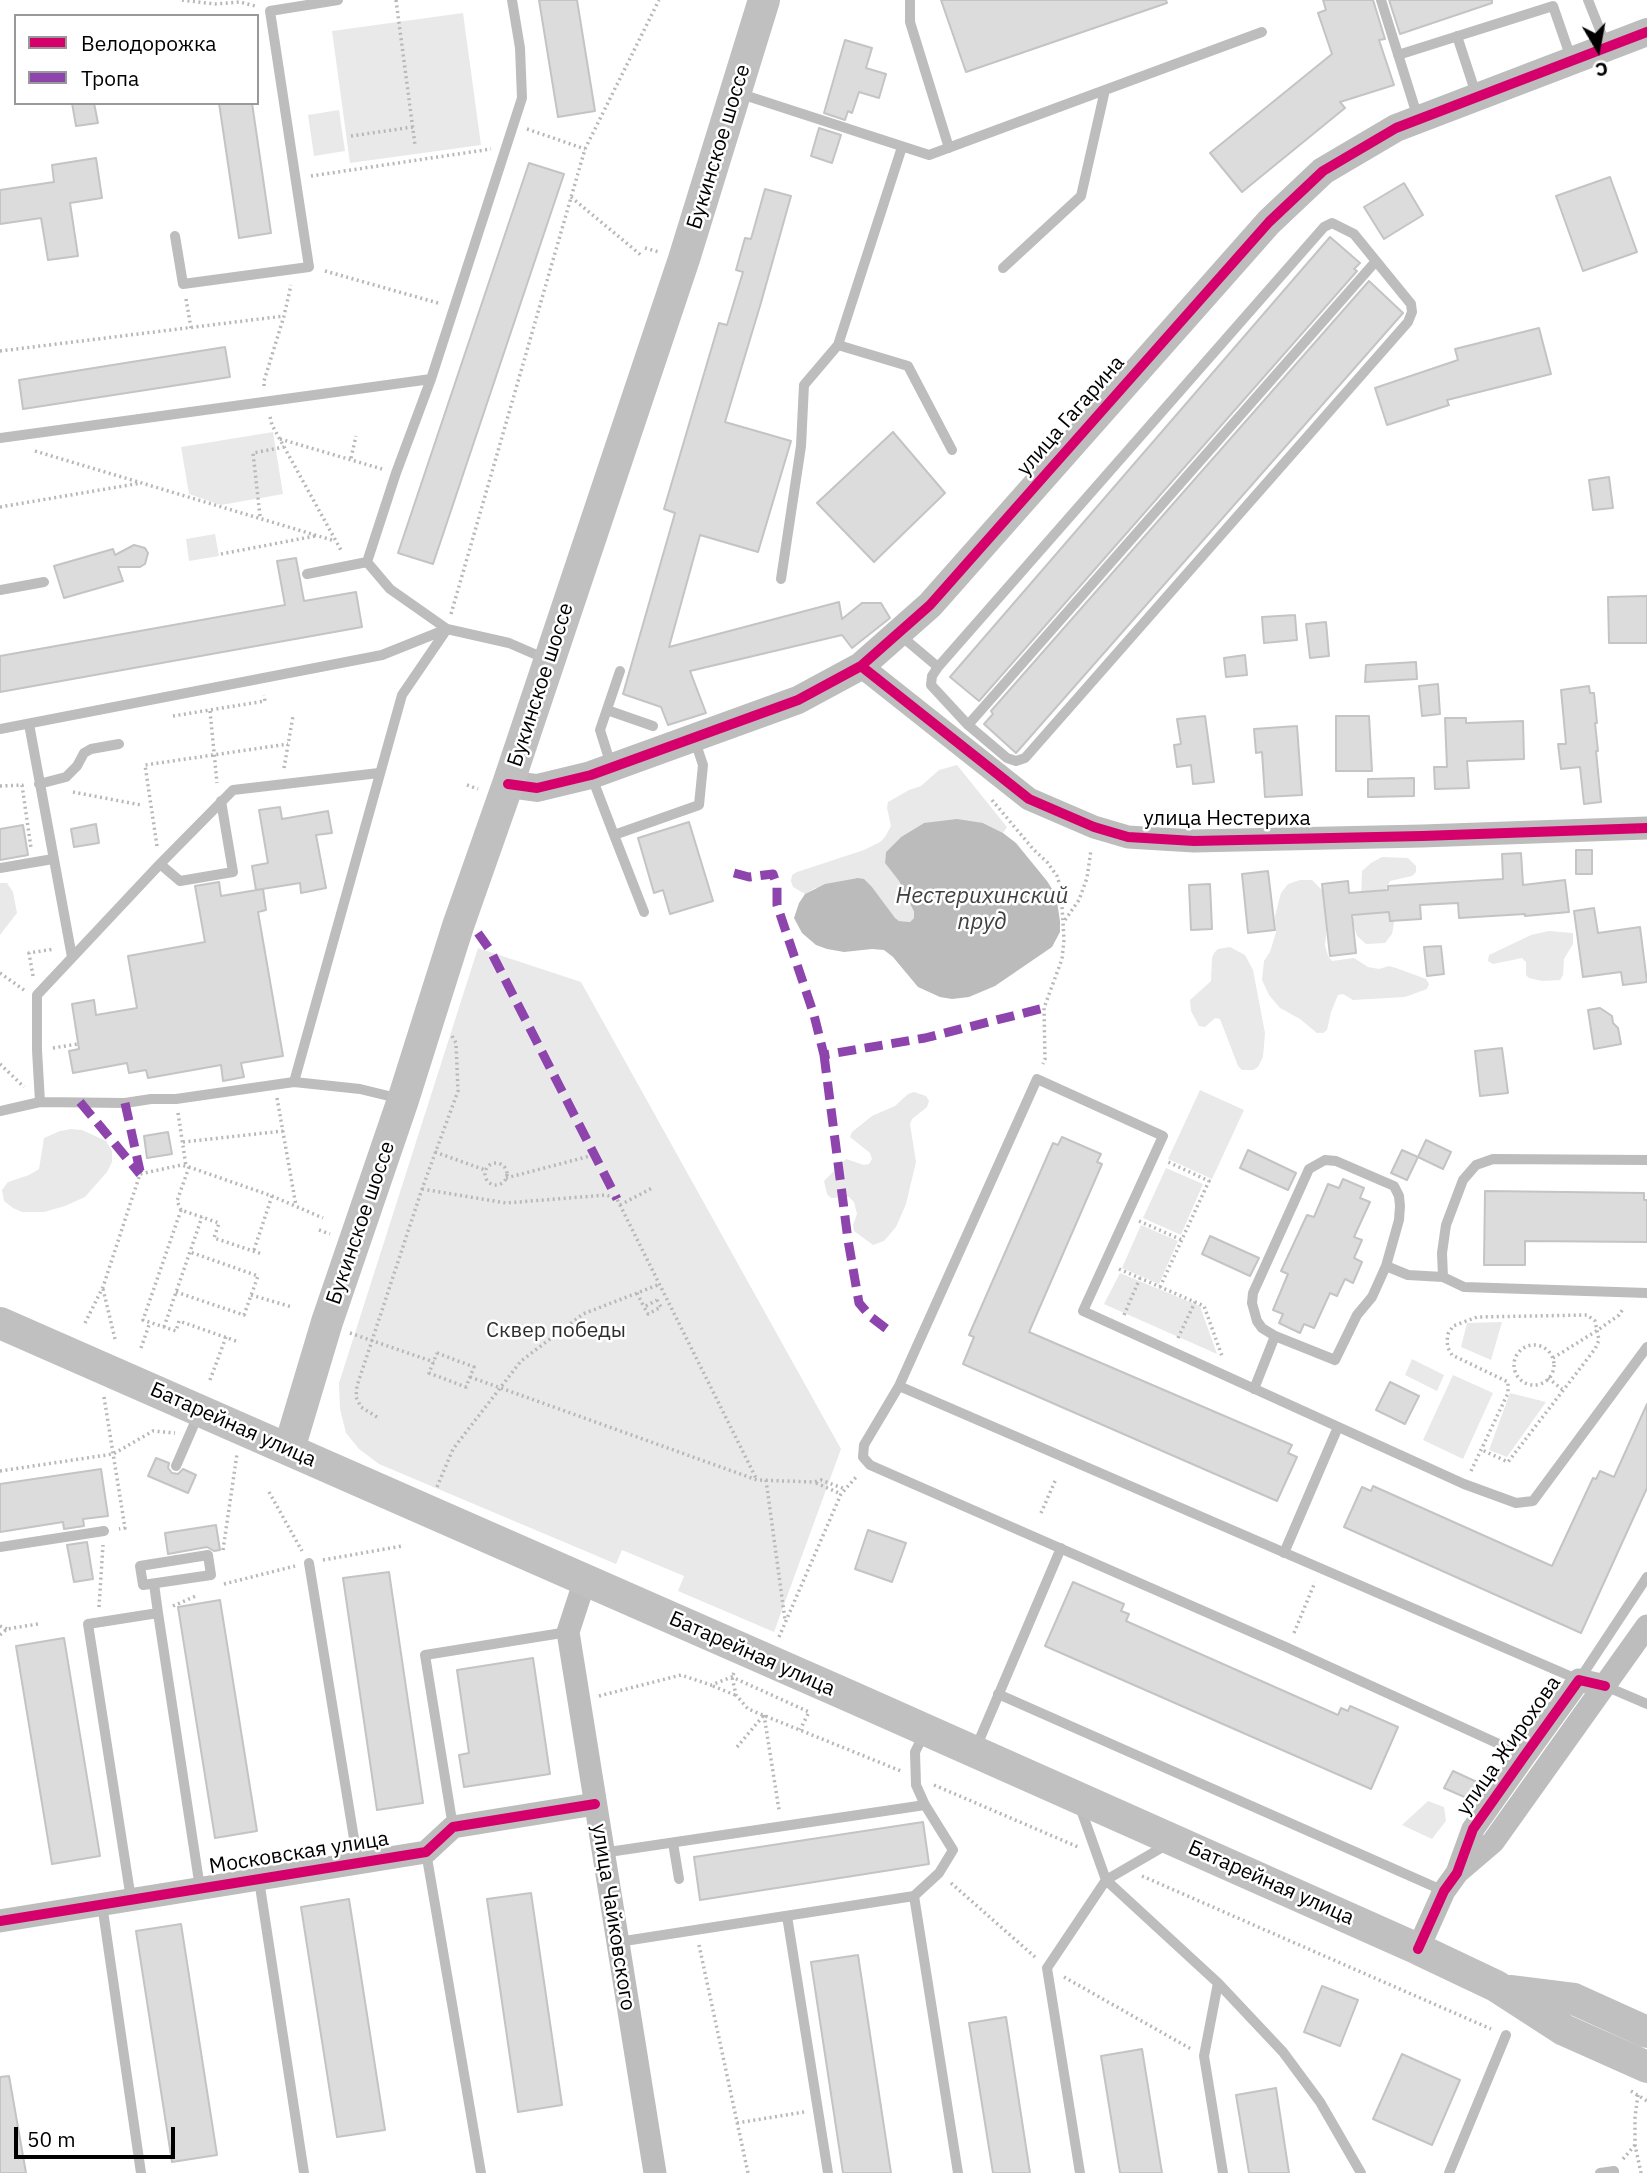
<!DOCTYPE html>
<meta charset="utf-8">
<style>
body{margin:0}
#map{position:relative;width:1647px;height:2173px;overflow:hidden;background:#fff;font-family:"IBM Plex Sans",sans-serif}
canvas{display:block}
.legend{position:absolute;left:14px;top:14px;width:245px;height:91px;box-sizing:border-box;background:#fff;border:2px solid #999;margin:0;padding:9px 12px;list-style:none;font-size:21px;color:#000}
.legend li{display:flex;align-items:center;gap:14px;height:35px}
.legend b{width:35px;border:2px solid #999}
.north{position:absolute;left:1563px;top:14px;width:70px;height:70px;-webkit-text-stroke:5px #fff;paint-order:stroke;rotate:170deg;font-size:19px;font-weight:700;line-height:28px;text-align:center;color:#000}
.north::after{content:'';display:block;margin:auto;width:24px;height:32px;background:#000;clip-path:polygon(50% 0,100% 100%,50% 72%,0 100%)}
.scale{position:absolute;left:14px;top:2127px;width:161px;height:32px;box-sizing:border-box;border:4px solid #000;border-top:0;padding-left:9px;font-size:21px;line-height:24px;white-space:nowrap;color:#000;-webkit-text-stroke:5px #fff;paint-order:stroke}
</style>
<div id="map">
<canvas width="1647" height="2173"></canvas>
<ul class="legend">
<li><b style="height:9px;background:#d6006c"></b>Велодорожка</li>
<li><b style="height:9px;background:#8e44ad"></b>Тропа</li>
</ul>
<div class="north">С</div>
<div class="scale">50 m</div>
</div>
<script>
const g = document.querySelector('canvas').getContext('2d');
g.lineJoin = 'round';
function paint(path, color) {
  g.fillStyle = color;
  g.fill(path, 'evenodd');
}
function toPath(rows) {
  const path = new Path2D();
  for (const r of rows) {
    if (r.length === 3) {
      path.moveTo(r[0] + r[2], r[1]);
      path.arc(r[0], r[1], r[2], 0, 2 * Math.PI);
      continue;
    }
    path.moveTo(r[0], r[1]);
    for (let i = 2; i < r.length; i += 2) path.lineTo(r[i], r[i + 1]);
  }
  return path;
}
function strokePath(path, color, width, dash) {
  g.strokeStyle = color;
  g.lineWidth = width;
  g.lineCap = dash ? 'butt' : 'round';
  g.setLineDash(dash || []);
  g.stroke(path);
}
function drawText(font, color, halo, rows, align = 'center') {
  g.font = font + ' "IBM Plex Sans",sans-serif';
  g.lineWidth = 5;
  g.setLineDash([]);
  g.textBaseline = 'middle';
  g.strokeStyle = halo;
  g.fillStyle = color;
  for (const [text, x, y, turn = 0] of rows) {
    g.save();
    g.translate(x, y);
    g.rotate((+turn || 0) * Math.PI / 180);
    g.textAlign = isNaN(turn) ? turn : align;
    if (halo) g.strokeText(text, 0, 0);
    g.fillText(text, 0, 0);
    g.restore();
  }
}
const green = toPath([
 [463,13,481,145,350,163,332,31],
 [339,110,345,151,314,156,308,115],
 [273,432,283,494,221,505,189,494,181,447],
 [215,534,219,556,189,561,186,539],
 [957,765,1007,827,1003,833,983,823,924,823,901,837,886,852,885,863,899,881,914,913,914,918,910,922,899,921,894,918,872,887,815,888,805,894,793,887,791,881,792,875,797,872,864,850,880,842,885,837,891,826,887,808,888,802,909,790,921,786,939,770],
 [1382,857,1408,858,1416,866,1416,872,1412,876,1390,881,1385,891,1384,903,1394,923,1392,934,1385,943,1366,944,1357,936,1352,921,1361,899,1362,871,1371,863],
 [1300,880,1312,880,1325,893,1328,915,1325,945,1328,956,1332,961,1354,958,1368,967,1379,969,1389,966,1396,968,1426,979,1429,984,1427,989,1405,997,1353,1000,1343,994,1338,995,1331,1012,1327,1030,1323,1033,1317,1033,1300,1019,1280,1008,1269,995,1262,980,1264,961,1270,952,1276,932,1275,916,1281,893,1288,884],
 [0,883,7,883,13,892,17,913,0,935],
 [1549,931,1573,933,1573,944,1564,959,1563,975,1560,980,1542,981,1529,978,1526,975,1526,962,1522,958,1493,964,1488,961,1489,955,1531,935],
 [1230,947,1245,955,1253,970,1265,1033,1263,1057,1258,1067,1253,1070,1242,1070,1238,1066,1220,1019,1215,1018,1205,1027,1199,1026,1191,1011,1190,1000,1211,981,1212,958,1214,953,1218,949],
 [478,948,581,982,841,1449,774,1632,678,1591,684,1576,622,1550,616,1564,379,1464,359,1449,346,1433,340,1409,339,1383],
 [1200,1090,1244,1110,1212,1179,1168,1159],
 [914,1092,926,1096,929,1101,927,1107,912,1119,910,1124,916,1162,906,1204,896,1227,884,1241,873,1245,854,1231,853,1225,857,1214,854,1202,849,1197,831,1198,827,1194,824,1181,846,1159,864,1165,869,1164,872,1159,870,1153,850,1137,852,1132,872,1116,895,1106,908,1094],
 [71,1129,82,1130,106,1141,112,1151,112,1162,107,1172,85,1197,65,1206,44,1212,22,1212,13,1208,4,1201,2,1190,8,1182,29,1175,39,1169,44,1138,60,1131],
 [1166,1168,1203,1184,1181,1235,1143,1218],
 [1141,1225,1178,1241,1159,1284,1122,1268],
 [1120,1273,1200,1306,1217,1354,1104,1304],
 [1502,1322,1491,1360,1461,1347,1467,1323],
 [1412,1359,1444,1375,1437,1391,1405,1375],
 [1453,1375,1493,1393,1463,1459,1423,1440],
 [1510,1393,1546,1402,1507,1457,1489,1450],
 [1428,1801,1444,1807,1446,1821,1432,1839,1402,1825]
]);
const water = toPath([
 [957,819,983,823,1003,833,1016,843,1047,881,1056,895,1060,921,1060,932,1052,947,995,986,969,997,952,999,940,997,918,987,893,957,884,950,872,949,844,952,827,949,816,945,802,933,794,918,799,903,805,894,825,884,858,878,864,879,872,887,895,918,899,921,910,922,914,918,914,912,899,881,885,863,886,852,901,837,924,823]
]);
const building = toPath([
 [539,0,577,0,595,111,558,117,539,0],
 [941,0,1166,0,1167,3,966,72,941,0],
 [1323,0,1373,0,1385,39,1379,40,1394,85,1340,102,1345,108,1242,192,1210,153,1332,54,1318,13,1326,10,1323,0],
 [1389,0,1492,0,1492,3,1400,34,1389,0],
 [845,40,872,48,866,68,886,74,879,98,859,92,852,113,848,111,845,120,824,113,845,40],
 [72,103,94,103,98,123,76,126,72,103],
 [219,103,252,103,271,233,239,238,219,103],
 [819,128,841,135,832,163,811,156,819,128],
 [96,158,102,198,70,203,78,256,48,260,41,218,0,224,0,190,54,182,52,165,96,158],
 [529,163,564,174,433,564,398,553,529,163],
 [1610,177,1637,252,1583,271,1556,196,1610,177],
 [1404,183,1423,215,1384,239,1364,207,1404,183],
 [765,189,791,196,760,306,725,422,791,441,758,552,700,535,669,647,839,602,842,619,862,603,881,603,890,618,852,648,842,635,690,671,706,713,668,725,661,707,623,694,675,513,664,509,719,323,727,325,743,272,736,270,745,238,751,239,765,189],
 [1330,237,1360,263,1354,269,1357,271,979,701,950,677,1330,237],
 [1369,281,1403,313,1016,753,984,724,993,714,991,711,1369,281],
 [1539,328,1551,374,1447,400,1449,405,1387,425,1375,388,1458,360,1455,349,1539,328],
 [225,347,230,377,23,409,19,380,225,347],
 [893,432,945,493,874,562,817,503,893,432],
 [1609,477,1613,508,1593,510,1589,480,1609,477],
 [134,545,145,548,148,553,145,564,140,567,118,567,123,581,64,598,54,566,113,549,115,555,134,545],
 [296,558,304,601,356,592,362,627,0,692,0,656,285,605,277,561,296,558],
 [1647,596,1647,643,1609,643,1608,597,1647,596],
 [1295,615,1297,640,1264,643,1262,617,1295,615],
 [1326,622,1329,656,1310,658,1306,624,1326,622],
 [1245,655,1247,675,1226,677,1224,658,1245,655],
 [1416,662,1417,679,1365,682,1366,665,1416,662],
 [1438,684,1440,714,1422,716,1419,686,1438,684],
 [1589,686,1590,693,1594,693,1597,723,1595,723,1598,751,1596,751,1601,802,1584,804,1580,767,1561,769,1558,744,1566,744,1561,690,1589,686],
 [1205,716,1214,782,1193,784,1191,765,1177,767,1174,745,1181,744,1177,719,1205,716],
 [1336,716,1369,716,1372,771,1336,771,1336,716],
 [1445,718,1466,718,1466,723,1523,721,1524,759,1467,761,1469,788,1435,789,1434,767,1447,767,1445,718],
 [1297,726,1302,795,1265,797,1262,752,1256,753,1254,729,1297,726],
 [1414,778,1414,796,1368,797,1368,779,1414,778],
 [280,807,282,819,328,811,332,833,316,835,326,888,301,893,300,883,256,890,252,866,268,863,259,810,280,807],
 [689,822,713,901,670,914,663,890,654,893,638,838,689,822],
 [96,824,99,843,74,847,71,829,96,824],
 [23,825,28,855,0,860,0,829,23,825],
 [1576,850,1592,850,1592,874,1576,874,1576,850],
 [1521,853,1523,885,1565,880,1569,912,1525,916,1525,914,1459,918,1458,903,1420,905,1421,919,1390,921,1389,912,1352,915,1356,953,1330,956,1322,884,1348,881,1349,893,1388,890,1388,886,1503,879,1502,854,1521,853],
 [1268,871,1275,930,1248,933,1242,874,1268,871],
 [219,882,221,896,263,889,266,910,258,912,283,1056,241,1063,244,1077,223,1081,221,1065,148,1078,146,1070,129,1073,127,1063,73,1073,69,1051,79,1049,72,1004,94,1000,96,1015,137,1008,128,956,205,942,195,886,219,882],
 [1210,884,1212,929,1191,930,1189,885,1210,884],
 [1594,908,1598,933,1640,927,1647,982,1623,985,1621,972,1583,977,1574,911,1594,908],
 [1441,946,1444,974,1427,976,1424,947,1441,946],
 [1600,1008,1612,1016,1613,1023,1618,1028,1621,1044,1594,1049,1588,1010,1600,1008],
 [1502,1048,1508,1093,1480,1096,1475,1051,1502,1048],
 [168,1132,172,1154,147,1158,144,1136,168,1132],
 [1062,1137,1101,1154,1097,1162,1102,1164,1029,1332,1292,1445,1288,1453,1297,1457,1277,1501,963,1364,974,1337,969,1335,1053,1143,1058,1145,1062,1137],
 [1426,1140,1451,1152,1443,1169,1418,1157,1426,1140],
 [1248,1150,1296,1173,1288,1190,1240,1168,1248,1150],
 [1402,1150,1418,1157,1407,1180,1391,1173,1402,1150],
 [1343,1179,1364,1188,1360,1198,1370,1202,1354,1237,1362,1240,1354,1258,1362,1262,1353,1283,1345,1279,1337,1296,1330,1293,1314,1328,1304,1324,1300,1333,1279,1323,1283,1314,1273,1310,1288,1274,1281,1271,1307,1215,1314,1217,1328,1184,1339,1188,1343,1179],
 [1485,1191,1644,1193,1644,1200,1647,1200,1647,1242,1525,1241,1525,1265,1484,1265,1485,1191],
 [1210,1236,1259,1258,1250,1276,1202,1254,1210,1236],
 [1390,1382,1419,1396,1405,1424,1376,1410,1390,1382],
 [1647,1404,1647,1488,1581,1633,1344,1527,1362,1487,1371,1491,1373,1486,1552,1566,1593,1478,1596,1479,1600,1471,1614,1477,1647,1404],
 [156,1458,169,1463,168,1468,172,1473,178,1474,183,1469,196,1475,188,1493,148,1476,156,1458],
 [101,1469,108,1516,83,1519,84,1526,64,1529,63,1522,0,1532,0,1484,101,1469],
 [216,1525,220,1550,214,1551,207,1547,168,1554,165,1533,216,1525],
 [868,1530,906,1543,892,1582,855,1569,868,1530],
 [87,1542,93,1579,74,1582,67,1545,87,1542],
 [389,1572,423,1803,377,1810,343,1578,389,1572],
 [1073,1582,1124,1604,1121,1611,1129,1614,1126,1621,1338,1715,1341,1708,1348,1711,1350,1706,1398,1727,1371,1789,1045,1646,1073,1582],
 [220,1600,257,1831,215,1838,178,1607,220,1600],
 [64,1638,100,1856,52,1864,16,1646,64,1638],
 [533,1658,550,1774,464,1787,459,1755,469,1753,457,1670,533,1658],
 [1453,1771,1477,1782,1469,1799,1444,1788,1453,1771],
 [923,1822,929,1864,700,1900,694,1857,923,1822],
 [531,1893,562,2105,518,2112,487,1899,531,1893],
 [349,1899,385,2130,337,2137,301,1907,349,1899],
 [181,1924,217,2155,172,2162,136,1931,181,1924],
 [858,1955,891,2173,843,2173,811,1962,858,1955],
 [1322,1986,1358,2000,1340,2046,1304,2032,1322,1986],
 [1006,2017,1030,2173,993,2173,969,2023,1006,2017],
 [1142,2049,1162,2173,1120,2173,1101,2056,1142,2049],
 [1402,2054,1460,2080,1432,2145,1373,2119,1402,2054],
 [9,2076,26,2173,0,2173,0,2077,9,2076],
 [1276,2088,1289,2173,1249,2173,1236,2095,1276,2088]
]);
const path = toPath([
 [182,0,215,4,240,2,255,6],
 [396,0,415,145],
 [527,129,585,149],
 [351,136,413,127],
 [311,176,491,149],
 [571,197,642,256],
 [645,248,659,252],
 [325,271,438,303],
 [186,299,191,328],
 [0,351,284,316],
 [264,386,264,381,284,316,291,285],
 [270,417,272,425,342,552],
 [280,439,382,469],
 [35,451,335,541],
 [351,458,356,436],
 [0,507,141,483],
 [260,516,253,453,284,447],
 [221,554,315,536],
 [451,614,585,149,659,0],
 [210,711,217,783],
 [173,716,265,701,264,695],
 [284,768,293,716],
 [467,785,478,789],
 [0,786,22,785,31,848],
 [73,792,141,805],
 [992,800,1033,849,1047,862,1057,876,1061,889,1064,940,1062,959,1044,1008,1045,1059,1043,1064],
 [157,846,145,765,288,744],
 [1065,920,1079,900,1087,878,1091,850],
 [0,973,24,990],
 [33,976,29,953,54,949],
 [53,1048,78,1044],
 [0,1064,24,1087],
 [277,1098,296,1206],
 [178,1113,186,1166],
 [183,1142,283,1131],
 [435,1152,485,1170],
 [496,1174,11],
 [506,1178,594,1155],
 [422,1189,506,1203,606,1195,617,1199,757,1480],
 [620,1205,654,1187],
 [181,1210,177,1201,189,1167],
 [1139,1221,1182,1240],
 [319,1230,330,1234],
 [254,1250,272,1196],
 [1119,1269,1204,1306,1222,1356],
 [1160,1287,1209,1181,1168,1162],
 [103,1289,115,1339],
 [176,1292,244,1315,258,1276,190,1252],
 [637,1293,644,1307],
 [251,1295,292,1307],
 [657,1300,661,1307,648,1314,644,1307,657,1300],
 [1124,1315,1140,1278],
 [85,1323,103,1287,140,1174,181,1165,189,1167,272,1196,323,1218],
 [164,1327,202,1217],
 [350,1333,434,1362],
 [1178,1338,1195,1302],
 [236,1341,179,1321,176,1331,143,1320,181,1210,219,1223,214,1238,262,1254],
 [1534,1365,20],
 [141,1348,150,1322],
 [437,1353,474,1367,466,1387,429,1373,437,1353],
 [1553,1358,1598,1330,1619,1315,1623,1309],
 [470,1377,757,1480,814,1482,821,1480,845,1489],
 [1548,1378,1562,1389],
 [210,1380,226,1337],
 [104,1397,125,1528,119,1529],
 [377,1417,361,1407,356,1397,357,1386,422,1189,458,1091,456,1043,451,1034],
 [0,1471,113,1454,153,1431,175,1433],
 [1471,1471,1508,1393,1508,1382,1452,1355,1448,1348,1447,1341,1448,1334,1453,1326,1477,1317,1587,1315,1595,1321,1599,1340,1595,1349,1508,1462,1482,1450],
 [766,1480,785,1620],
 [816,1483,841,1494],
 [437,1487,453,1449,521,1361,583,1314,660,1284],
 [269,1492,302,1551],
 [1041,1513,1056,1479],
 [223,1550,237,1454],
 [323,1560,402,1546],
 [224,1584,295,1566],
 [173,1606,198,1595],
 [99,1607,103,1545],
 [0,1626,7,1629],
 [1294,1633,1315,1582],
 [0,1635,7,1629,38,1624],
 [779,1637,841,1494,858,1475],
 [734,1673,732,1677,736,1695,748,1709,901,1771],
 [713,1686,735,1695],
 [599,1696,681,1675,711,1685,732,1677,809,1712,800,1730],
 [764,1715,779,1810],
 [737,1747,764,1715],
 [934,1785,1078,1847],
 [1142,1876,1491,2029],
 [951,1883,1035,1957],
 [699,1945,748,2173],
 [1064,1977,1191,2049],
 [1631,2091,1647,2101],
 [1638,2095,1635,2117,1635,2145,1641,2173],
 [737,2123,804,2112],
 [1623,2159,1635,2145]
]);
const service = toPath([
 [512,0,520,48,522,98,431,379,396,473,367,562,390,589,447,629,509,643,546,659],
 [910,0,910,22,949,148],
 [1381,0,1418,118],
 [1588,0,1606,45],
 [1457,36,1477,97],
 [1398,55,1553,6,1571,58],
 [738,93,929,155,1262,32],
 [175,236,183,284,309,267,270,11,338,0],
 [1003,268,1081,196,1105,90],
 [838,345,908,366,952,450],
 [0,438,431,379],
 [307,574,367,562],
 [781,579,801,446,804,385,838,345,902,147],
 [0,590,44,582],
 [900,635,938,667,1324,227,1332,223,1354,234,1411,304,1412,312,1408,322,1025,758,1016,761,1007,758,968,725,931,685,932,676,938,667],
 [607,710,653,726],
 [29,724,72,957],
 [968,725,1376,261],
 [0,729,382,655,447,629],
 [611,765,600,730,620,671],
 [591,775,614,835,699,805,703,765,694,738],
 [39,784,66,777,77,766,84,753,91,749,119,744],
 [614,835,644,912],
 [160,864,180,881,233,872,221,801],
 [0,868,53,859],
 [294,1082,360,1089,401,1099],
 [40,1102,37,1050,37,995,160,864,233,790,379,773],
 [0,1111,40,1102,125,1103,151,1099,176,1099,294,1082,402,695,447,629],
 [1325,1160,1336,1161,1394,1186,1399,1196,1400,1206,1399,1220,1386,1266,1372,1297,1357,1315,1335,1360,1275,1336,1262,1328,1257,1321,1252,1303,1253,1293,1309,1169,1325,1160],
 [1386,1266,1408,1275,1443,1277,1464,1287,1647,1293],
 [1443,1277,1442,1253,1446,1225,1463,1180,1476,1165,1493,1159,1647,1160],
 [899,1386,1579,1680,1647,1577],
 [1254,1389,1275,1336],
 [176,1466,199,1413],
 [0,1547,104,1531],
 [1284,1553,1338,1427],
 [208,1555,211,1575,143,1585,140,1566,208,1555],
 [309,1563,358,1863],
 [154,1584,158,1613],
 [1605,1686,1647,1704],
 [998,1694,1444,1891],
 [975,1750,1061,1548],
 [1523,1758,1499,1744,1288,1648,870,1465,863,1457,864,1445,899,1386,1037,1079,1163,1136,1083,1311,1464,1484,1516,1503,1533,1501,1647,1347],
 [1079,1804,1106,1880,1218,1983,1283,2052,1320,2102,1361,2173],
 [453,1827,425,1655,568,1632],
 [673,1843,679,1879],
 [426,1852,481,2173],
 [602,1853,925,1805],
 [259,1880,304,2173],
 [914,1896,958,2173],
 [131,1899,88,1624,158,1613,200,1888],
 [102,1904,141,2173],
 [787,1916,828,2173],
 [618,1942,914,1896,939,1873,953,1850,925,1805,916,1785,915,1752,925,1732],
 [1218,1983,1204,2056,1223,2173],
 [1080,2173,1047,1968,1106,1880,1168,1844],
 [1449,2173,1506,2035],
 [1600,2173,1614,2171,1614,2173]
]);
const minor = toPath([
 [861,666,1029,799,1094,827,1128,837,1194,841,1422,836,1647,828],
 [585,1580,568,1632,655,2173],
 [1459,1871,1493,1842,1647,1626],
 [0,1921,426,1852,453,1827,595,1804],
 [1418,1949,1444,1891,1457,1873,1473,1829,1523,1758,1579,1680,1605,1686]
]);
const tertiary = toPath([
 [508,784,537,788,591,775,798,700,861,666,930,605,1269,222,1323,171,1396,128,1647,32]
]);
const secondary = toPath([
 [0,1323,854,1698,1418,1949,1496,1986,1564,2030,1647,2067],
 [289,1449,327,1322,403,1100,458,926,508,784,684,259,764,0],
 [1510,1991,1574,1999,1647,2032]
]);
const quiet = toPath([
 [734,873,749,877,773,874,777,886,777,905,814,1015,824,1055,925,1038,1044,1008],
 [478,933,490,950,617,1199],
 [824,1055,848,1240,859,1303,871,1317,892,1333],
 [80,1102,140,1174],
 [125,1103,140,1171]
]);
const cycleway = toPath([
 [861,666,1029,799,1094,827,1128,837,1194,841,1422,836,1647,828],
 [508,784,537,788,591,775,798,700,861,666,930,605,1269,222,1323,171,1396,128,1647,32],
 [0,1921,426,1852,453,1827,595,1804],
 [1418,1949,1444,1891,1457,1873,1473,1829,1523,1758,1579,1680,1605,1686]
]);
const streetNames = [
 ["Букинское шоссе",719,147,-73],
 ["улица Гагарина",1071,416,-49],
 ["Букинское шоссе",541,685,-72],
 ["улица Нестериха",1227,819],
 ["Букинское шоссе",361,1223,-71],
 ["Батарейная улица",233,1425,24],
 ["Батарейная улица",752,1654,24],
 ["улица Жирохова",1509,1746,-55],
 ["Московская улица",299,1853,-9],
 ["Батарейная улица",1271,1883,24],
 ["улица Чайковского",613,1917,81]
];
const parkNames = [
 ["Сквер победы",556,1331]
];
const waterNames = [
 ["Нестерихинский",982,896],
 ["пруд",982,922]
];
paint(green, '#e9e9e9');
paint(water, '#bbb');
paint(building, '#dcdcdc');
strokePath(building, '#c4c4c4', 2);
strokePath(path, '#b8b8b8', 3.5, [2, 3.5]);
strokePath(service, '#bdbdbd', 10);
strokePath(minor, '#bdbdbd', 23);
strokePath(tertiary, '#bdbdbd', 28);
strokePath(secondary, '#c0c0c0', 32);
strokePath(quiet, '#8e44ad', 9, [18, 9]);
strokePath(cycleway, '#d6006c', 10);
drawText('21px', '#000', '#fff', streetNames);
drawText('21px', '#2e2e2e', '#fff', parkNames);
drawText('italic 23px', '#3f3f3f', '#fff', waterNames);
</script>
